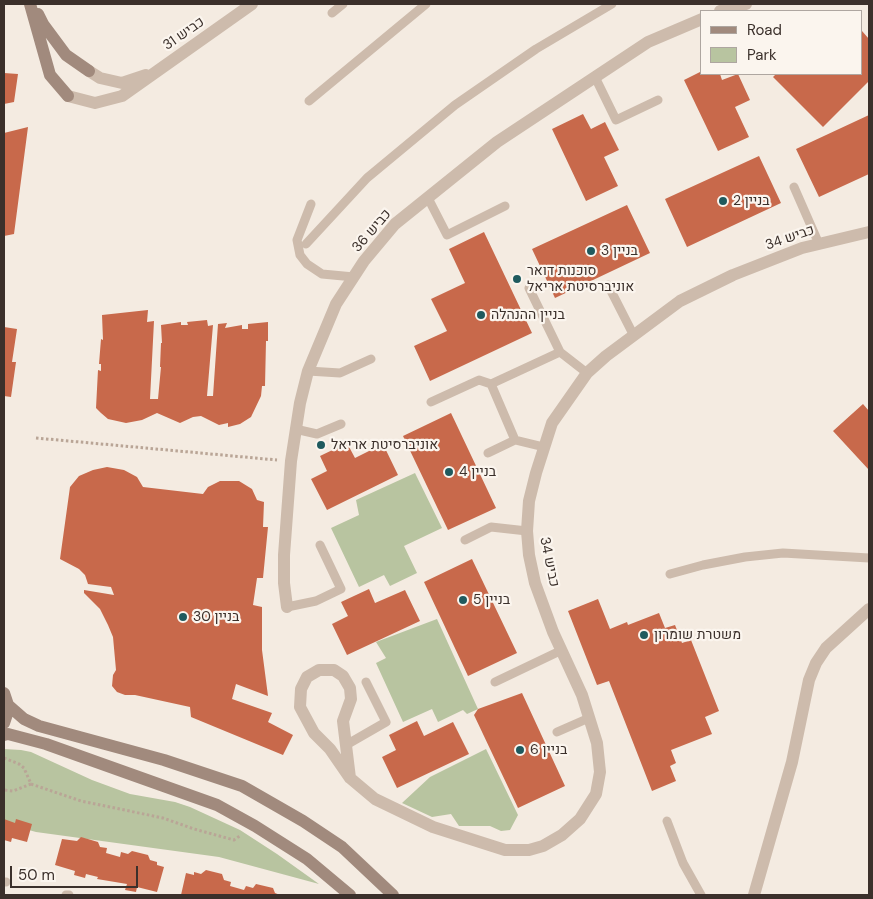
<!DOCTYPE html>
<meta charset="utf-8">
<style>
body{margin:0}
#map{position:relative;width:873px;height:899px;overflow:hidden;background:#f4ebe1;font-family:"DM Sans",sans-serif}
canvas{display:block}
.frame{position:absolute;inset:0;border:5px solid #3b302b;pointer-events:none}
.legend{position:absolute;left:700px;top:10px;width:162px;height:65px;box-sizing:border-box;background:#fbf5ee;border:1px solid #aea6a0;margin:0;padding:6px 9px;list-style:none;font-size:15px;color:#3b302b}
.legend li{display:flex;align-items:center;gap:10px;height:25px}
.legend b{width:25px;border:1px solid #aea6a0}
.scale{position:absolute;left:10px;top:866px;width:128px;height:22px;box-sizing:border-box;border:2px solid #3b302b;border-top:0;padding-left:6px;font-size:15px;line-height:18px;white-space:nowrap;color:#3b302b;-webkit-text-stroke:4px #fbf5ee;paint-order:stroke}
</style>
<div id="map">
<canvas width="873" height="899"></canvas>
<div class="frame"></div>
<ul class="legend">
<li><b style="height:6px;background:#a18a7d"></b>Road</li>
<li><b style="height:14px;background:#b8c4a0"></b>Park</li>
</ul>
<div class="scale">50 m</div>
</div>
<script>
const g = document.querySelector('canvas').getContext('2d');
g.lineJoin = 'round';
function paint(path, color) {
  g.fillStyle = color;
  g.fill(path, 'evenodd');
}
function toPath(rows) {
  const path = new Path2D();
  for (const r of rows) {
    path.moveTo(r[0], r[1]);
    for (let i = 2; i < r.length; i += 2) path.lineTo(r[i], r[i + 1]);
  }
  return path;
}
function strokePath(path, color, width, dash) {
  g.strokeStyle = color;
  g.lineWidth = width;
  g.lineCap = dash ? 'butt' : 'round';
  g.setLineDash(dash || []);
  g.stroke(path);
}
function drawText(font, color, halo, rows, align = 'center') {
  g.font = font + ' "DM Sans",Heebo,sans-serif';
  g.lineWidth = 4.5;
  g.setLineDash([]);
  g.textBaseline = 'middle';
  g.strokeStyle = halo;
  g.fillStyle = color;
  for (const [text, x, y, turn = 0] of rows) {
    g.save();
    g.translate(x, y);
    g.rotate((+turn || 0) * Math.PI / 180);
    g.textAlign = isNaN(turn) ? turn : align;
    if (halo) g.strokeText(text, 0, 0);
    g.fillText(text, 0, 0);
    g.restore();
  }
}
const green = toPath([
 [415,473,442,528,404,546,417,573,390,586,384,575,359,587,331,528,359,515,356,500],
 [437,619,478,709,467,714,463,710,438,722,432,709,403,722,376,663,386,658,376,642],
 [4,749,21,750,31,752,92,780,130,794,175,802,190,807,240,830,277,854,319,884,219,857,36,832,4,823],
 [486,749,518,815,510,830,501,831,490,826,459,826,451,814,432,817,402,803,430,777]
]);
const building = toPath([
 [862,31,869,39,869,81,823,127,773,77,776,74,862,74],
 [702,71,702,74,720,74,722,80,738,74,750,100,735,107,749,137,718,151,684,80],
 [4,73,18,74,14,102,4,104],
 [583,114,591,129,605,122,619,150,604,157,618,186,586,201,552,129],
 [869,115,869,174,819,197,796,149],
 [28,127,14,234,4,236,4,133],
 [759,156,781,203,687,247,665,199],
 [627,205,650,253,555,298,532,249],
 [484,232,532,333,430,381,414,346,447,331,431,299,465,283,449,249],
 [148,310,147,322,154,321,150,399,158,399,161,367,160,367,161,343,162,343,161,325,181,322,181,325,188,325,187,322,207,320,208,326,213,325,207,396,213,396,218,324,227,323,225,328,242,325,242,329,248,329,248,324,268,322,268,341,266,341,265,386,262,386,261,396,251,417,240,424,228,427,228,423,219,425,201,416,193,417,180,423,157,413,142,420,126,423,108,419,101,413,96,408,98,370,101,371,101,364,99,364,101,339,103,340,102,315],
 [4,327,17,329,12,362,16,362,11,397,4,396],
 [863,404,869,411,869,470,833,431],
 [451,413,496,508,448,530,403,436],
 [347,443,355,458,383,444,398,475,327,510,311,479,327,471,320,456],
 [107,467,124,470,137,477,143,487,203,494,208,487,220,481,239,481,252,489,257,500,264,502,263,527,268,527,263,578,257,578,253,605,262,607,262,650,268,696,236,684,232,699,272,713,268,722,293,735,283,755,191,717,190,707,135,695,125,695,117,692,112,686,113,675,116,670,113,637,108,625,100,609,84,593,84,590,114,595,111,587,88,584,85,575,79,569,60,559,70,487,79,476,93,470],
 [472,559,517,653,468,676,424,582],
 [369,589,375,603,405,590,420,621,347,655,332,624,348,616,341,602],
 [598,599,610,629,627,622,628,625,659,613,665,628,675,625,682,643,691,640,719,711,705,717,712,734,671,750,676,763,670,766,676,781,652,791,609,681,597,685,568,611],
 [522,693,565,786,518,808,474,715,478,709],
 [417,721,424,736,453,722,469,754,397,788,382,757,396,750,389,735],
 [4,819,15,823,16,819,32,824,27,842,12,838,11,842,4,840],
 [81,837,98,842,100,847,107,848,106,853,120,857,121,852,128,854,132,851,148,855,150,860,157,862,157,865,164,867,157,892,137,887,136,892,125,890,127,884,97,879,98,877,86,874,85,878,74,875,75,871,55,865,62,839,77,841],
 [206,870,222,874,224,880,231,882,230,886,244,890,246,886,253,888,256,884,273,888,275,893,280,895,181,895,186,873,194,875,194,872,201,874]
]);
const path = toPath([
 [36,438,277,460],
 [4,758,19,764,24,768,31,784,13,791,4,790],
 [31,784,81,801,163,818,194,829,234,840,241,835]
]);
const lane = toPath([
 [332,13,343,4],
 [595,77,616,120,658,100],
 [309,101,426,4],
 [794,187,819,244],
 [428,198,447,235,505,206],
 [311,204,297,240,300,255,307,264,322,274,354,277],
 [306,244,367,178,455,105,536,49,612,4],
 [608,285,634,336],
 [529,288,560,352,587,373],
 [308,371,340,373,371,359],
 [491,384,515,440,544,447],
 [431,402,479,380,491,384,560,352],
 [295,429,317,434,341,424],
 [488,453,515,440],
 [465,540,491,527,527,531],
 [670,574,703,565,745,557,783,553,869,558],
 [287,607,316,601,341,589,320,545],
 [495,682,562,650],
 [557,732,589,718],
 [346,745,386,722,366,682],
 [667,821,683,863,701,895],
 [4,882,6,882],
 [66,895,69,895]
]);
const street = toPath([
 [720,11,746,4],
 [89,71,100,78,122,83,146,75],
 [68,96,95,103,122,96,252,4],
 [287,607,284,583,284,555,291,461,300,403,308,371,336,304,364,261,395,224,497,142,648,42,702,19],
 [350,778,343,721,351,699,350,688,343,676,334,670,319,670,307,677,301,689,300,707,314,733,330,749,350,778,375,799,433,827,505,850,529,850,543,846,562,835,580,819,596,794,600,772,597,743,582,695,553,632,535,583,529,555,527,531,529,501,536,473,552,423,587,373,606,356,680,301,733,275,802,248,869,232],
 [754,895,792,762,809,680,816,663,826,648,869,609]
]);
const secondary = toPath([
 [30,4,50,75,68,96],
 [38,14,43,24,66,55,89,71],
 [4,693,8,705,7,714,4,723],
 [8,705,24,719,39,726,164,760,242,786,303,821,342,847,393,895],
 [4,735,8,734,46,744,217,805,255,826,307,859,350,895]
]);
const markers = [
 [723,201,5,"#1f5a5e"],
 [591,251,5,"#1f5a5e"],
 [517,279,5,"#1f5a5e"],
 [481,315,5,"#1f5a5e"],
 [321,445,5,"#1f5a5e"],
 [449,472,5,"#1f5a5e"],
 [463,600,5,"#1f5a5e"],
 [183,617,5,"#1f5a5e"],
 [644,635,5,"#1f5a5e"],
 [520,750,5,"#1f5a5e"]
];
const streetNames = [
 ["כביש 31",184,34,-35],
 ["כביש 36",372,231,-49],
 ["כביש 34",790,238,-19],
 ["כביש 34",549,562,78]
];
const poiNames = [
 ["בניין 2",733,201],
 ["בניין 3",601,251],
 ["סוכנות דואר",527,271],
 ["אוניברסיטת אריאל",527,287],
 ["בניין ההנהלה",491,315],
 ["אוניברסיטת אריאל",331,445],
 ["בניין 4",459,472],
 ["בניין 5",473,600],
 ["בניין 30",193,617],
 ["משטרת שומרון",654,635],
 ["בניין 6",530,750]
];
paint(green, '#b8c4a0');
paint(building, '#c8694b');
strokePath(path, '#b9a596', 3, [2.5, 2.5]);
strokePath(lane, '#cdbbac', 9);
strokePath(street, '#cdbbac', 12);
strokePath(secondary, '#a18a7d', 12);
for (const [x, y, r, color] of markers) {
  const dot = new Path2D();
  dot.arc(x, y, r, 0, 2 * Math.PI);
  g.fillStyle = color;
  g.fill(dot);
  strokePath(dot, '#fbf5ee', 2);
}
drawText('14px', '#3b302b', '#fbf5ee', streetNames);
drawText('14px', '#3b302b', '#fbf5ee', poiNames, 'left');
</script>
